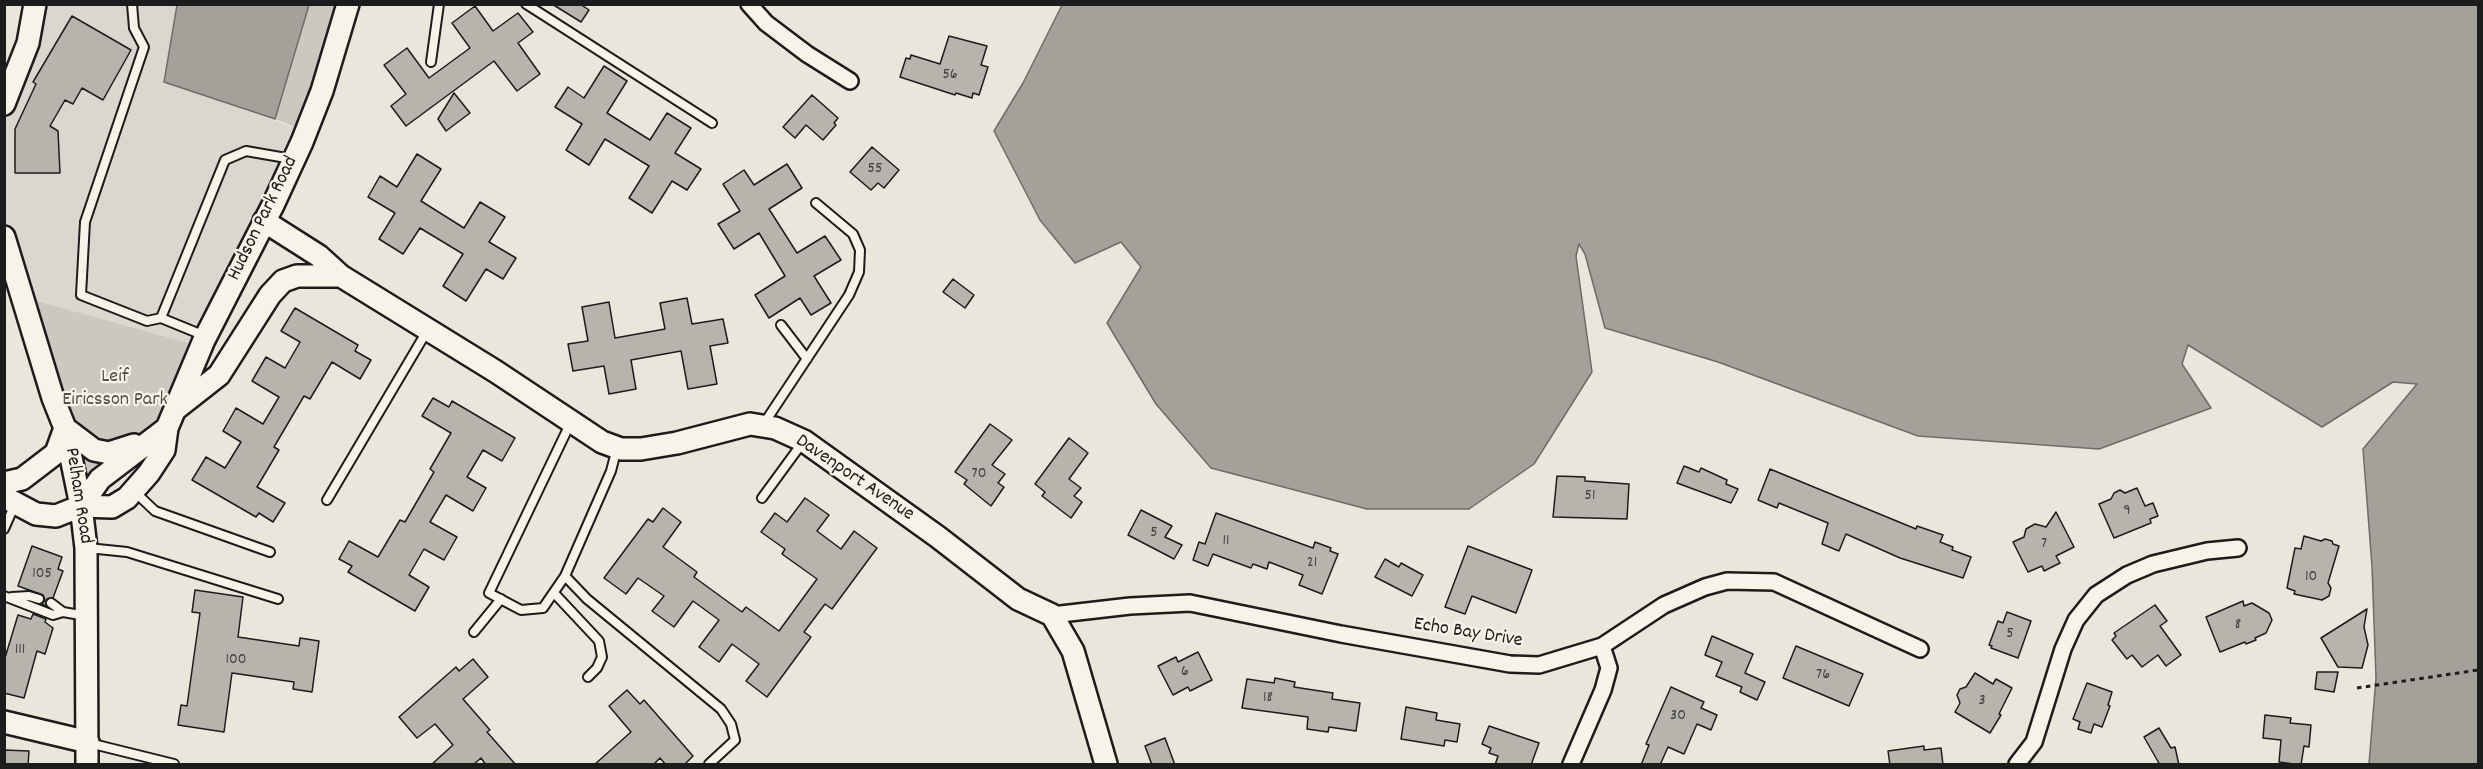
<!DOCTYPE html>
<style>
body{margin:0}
#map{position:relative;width:2483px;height:769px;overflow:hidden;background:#eae6dc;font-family:Dekko,sans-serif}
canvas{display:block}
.frame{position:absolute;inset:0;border:6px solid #1c1c1c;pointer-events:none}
</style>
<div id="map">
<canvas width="2483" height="769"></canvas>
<div class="frame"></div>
</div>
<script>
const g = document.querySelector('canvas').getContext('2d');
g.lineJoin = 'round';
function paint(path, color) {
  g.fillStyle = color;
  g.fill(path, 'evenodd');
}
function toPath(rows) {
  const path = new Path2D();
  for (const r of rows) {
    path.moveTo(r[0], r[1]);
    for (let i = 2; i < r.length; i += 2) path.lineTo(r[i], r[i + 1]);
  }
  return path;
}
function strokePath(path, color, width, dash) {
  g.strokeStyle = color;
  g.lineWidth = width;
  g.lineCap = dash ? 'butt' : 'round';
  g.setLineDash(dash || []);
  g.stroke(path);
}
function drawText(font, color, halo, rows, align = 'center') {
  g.font = font + ' Dekko,sans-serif';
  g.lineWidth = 4.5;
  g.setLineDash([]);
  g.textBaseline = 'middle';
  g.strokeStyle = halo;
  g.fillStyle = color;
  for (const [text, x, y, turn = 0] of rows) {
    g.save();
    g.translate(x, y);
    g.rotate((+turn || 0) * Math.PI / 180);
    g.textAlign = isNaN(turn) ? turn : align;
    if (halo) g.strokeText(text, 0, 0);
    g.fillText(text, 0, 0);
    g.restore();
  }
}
const built = toPath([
 [29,5,177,5,165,82,309,133,207,348,19,296,5,249,5,93]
]);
const green = toPath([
 [309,5,351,5,309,133,275,119],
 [19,296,207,348,170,428,86,511]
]);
const water = toPath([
 [177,5,309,5,275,119,164,82,177,5],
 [1062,5,2478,5,2478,764,2369,764,2376,678,2372,566,2363,449,2417,384,2393,382,2322,427,2188,345,2182,364,2211,408,2099,449,1918,436,1718,362,1605,328,1585,254,1579,244,1576,256,1592,372,1534,464,1469,509,1367,509,1211,468,1156,404,1107,323,1141,267,1121,242,1075,263,1040,220,994,131,1023,83,1062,5]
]);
const building = toPath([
 [552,4,580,4,589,10,581,22,552,4],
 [475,6,493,31,518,13,533,32,518,43,540,74,517,91,494,61,406,126,391,106,406,94,384,65,407,48,429,78,470,48,452,23,475,6],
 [72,16,131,50,103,100,82,88,73,104,65,100,50,126,58,131,60,173,15,173,15,129,36,84,33,82,72,16],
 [949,36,987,46,981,65,988,67,979,95,973,93,972,98,956,93,955,95,900,77,906,58,910,59,911,55,940,64,949,36],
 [604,66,627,81,607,113,650,140,667,113,691,128,675,153,701,169,687,190,672,181,652,213,629,198,649,166,605,139,589,165,566,150,582,124,555,107,568,87,584,98,604,66],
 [454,93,470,113,446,131,438,119,454,93],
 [812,95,838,118,834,123,836,125,823,140,806,125,795,138,783,127,812,95],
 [872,147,899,170,884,188,878,183,871,190,850,172,872,147],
 [417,154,441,169,421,201,464,228,480,202,505,217,489,242,516,258,503,279,486,269,466,301,443,286,463,254,420,228,403,254,379,239,395,213,368,197,380,176,397,187,417,154],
 [787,164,802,188,769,209,797,253,825,236,841,260,814,276,831,303,811,315,800,298,769,318,755,295,785,276,759,233,734,249,718,224,740,211,723,184,744,170,754,185,787,164],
 [953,279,974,295,965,308,943,292,953,279],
 [687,298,692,324,723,319,728,343,710,346,717,384,688,389,681,351,631,360,636,389,609,394,604,366,573,371,568,344,588,341,582,307,609,302,615,338,665,329,660,303,687,298],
 [295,308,358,345,355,351,371,360,360,379,332,362,310,399,304,396,274,447,279,450,257,487,285,503,273,522,259,513,256,517,192,480,206,457,225,468,241,442,223,431,236,408,263,424,279,397,252,381,266,357,285,368,300,342,281,331,295,308],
 [433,398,449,407,452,401,515,438,502,461,483,450,467,477,486,488,473,511,446,495,430,522,457,537,444,560,424,549,409,575,429,587,415,611,348,572,352,566,339,559,349,541,378,557,400,520,405,522,434,472,430,469,451,433,422,416,433,398],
 [990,424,1012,440,992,465,1005,474,998,483,1004,487,991,506,964,484,967,480,955,472,990,424],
 [1069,438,1088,453,1069,479,1081,488,1074,496,1082,502,1071,518,1042,496,1045,492,1035,484,1069,438],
 [1684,466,1699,472,1701,468,1727,480,1726,484,1738,489,1731,503,1677,483,1684,466],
 [1770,469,1916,529,1917,526,1943,535,1940,542,1953,547,1952,550,1971,557,1963,578,1900,558,1846,534,1839,551,1822,544,1828,523,1779,503,1777,508,1758,500,1770,469],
 [1557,476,1585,477,1585,481,1629,484,1627,519,1553,517,1557,476],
 [2137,488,2145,506,2153,503,2158,516,2150,519,2151,523,2114,538,2099,504,2111,499,2114,493,2120,490,2125,493,2137,488],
 [805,498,829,515,817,531,841,549,854,531,877,548,832,609,825,604,804,632,811,637,767,697,746,681,759,664,732,644,719,662,699,647,719,620,693,601,674,627,652,611,664,596,638,578,626,594,604,578,648,519,653,522,663,508,681,522,663,547,697,572,694,577,742,612,746,607,779,631,817,579,782,554,785,549,761,532,775,513,787,522,805,498],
 [1141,510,1172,526,1165,537,1182,545,1174,559,1128,535,1141,510],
 [2056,512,2074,547,2056,556,2060,563,2044,571,2042,566,2028,572,2013,542,2024,537,2026,529,2035,524,2046,527,2056,512],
 [1216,513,1313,548,1315,542,1331,548,1330,551,1338,554,1322,594,1299,585,1303,575,1269,562,1267,569,1253,564,1251,568,1213,554,1208,566,1193,560,1199,542,1205,544,1216,513],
 [2304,536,2321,541,2325,539,2332,541,2333,544,2339,546,2328,583,2331,588,2329,596,2322,600,2294,594,2295,591,2287,588,2295,548,2301,549,2304,536],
 [32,546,62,557,58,569,63,571,53,598,47,599,46,606,42,604,45,600,43,595,18,586,32,546],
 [1468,546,1532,570,1516,613,1472,596,1465,614,1445,607,1468,546],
 [1385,559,1399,567,1401,563,1423,575,1412,596,1375,577,1385,559],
 [195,590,243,597,238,637,299,646,300,638,319,641,312,692,293,689,294,682,232,673,224,732,178,725,181,705,187,706,200,613,192,612,195,590],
 [2243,601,2244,606,2252,603,2269,613,2272,620,2266,633,2255,638,2256,640,2246,644,2245,642,2220,652,2206,617,2243,601],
 [2155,605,2167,621,2160,626,2181,655,2166,666,2158,655,2142,667,2132,655,2127,659,2112,640,2116,636,2114,633,2155,605],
 [2367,609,2364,627,2368,645,2362,668,2338,667,2321,638,2367,609],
 [2007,612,2031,621,2018,658,1991,648,1992,646,1989,645,1998,621,2003,623,2007,612],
 [33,614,46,619,45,622,53,628,45,654,37,651,24,698,4,693,4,661,18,615,31,619,33,614],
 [1712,636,1753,654,1745,673,1765,682,1757,700,1740,692,1742,687,1716,676,1722,662,1705,655,1712,636],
 [1796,646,1863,674,1849,706,1783,678,1796,646],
 [1198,652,1212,680,1190,691,1188,687,1173,695,1158,666,1176,657,1178,662,1198,652],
 [473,659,488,677,463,699,490,730,487,732,516,765,486,765,481,758,473,765,431,765,453,745,435,724,417,738,399,717,456,667,459,671,473,659],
 [2317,672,2338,672,2334,692,2315,689,2317,672],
 [1975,673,1993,684,1996,679,2012,688,1999,714,2001,715,1990,733,1955,712,1960,703,1957,695,1960,689,1966,687,1975,673],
 [1275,678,1295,682,1294,687,1333,693,1332,699,1360,703,1356,731,1329,727,1328,732,1307,729,1308,717,1242,708,1247,679,1274,683,1275,678],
 [2087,683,2112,692,2108,705,2110,706,2102,727,2094,724,2091,733,2078,729,2080,722,2073,719,2087,683],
 [1671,687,1704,702,1701,708,1717,715,1711,730,1697,724,1684,754,1668,747,1660,765,1641,765,1649,745,1646,744,1671,687],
 [627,690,640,704,644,700,693,756,684,765,666,765,660,758,653,765,594,765,631,732,609,706,627,690],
 [1406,707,1437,713,1436,720,1460,724,1457,742,1445,740,1444,746,1401,739,1406,707],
 [2265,715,2291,718,2290,723,2311,725,2309,747,2304,746,2301,765,2279,762,2281,740,2263,738,2265,715],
 [1489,726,1539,743,1531,765,1495,765,1498,756,1489,753,1491,748,1482,744,1489,726],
 [2159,728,2171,748,2175,747,2179,765,2160,765,2144,737,2159,728],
 [1165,738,1175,765,1152,765,1145,746,1165,738],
 [1924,746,1924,750,1941,748,1943,765,1890,765,1888,751,1924,746],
 [4,750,29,751,28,765,4,765,4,750]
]);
const path = toPath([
 [2357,688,2478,670]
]);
const lane = toPath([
 [132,4,134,28,144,47,85,222,81,295,147,321,161,318],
 [526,4,712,123],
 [431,62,439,4],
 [781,325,807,359],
 [205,336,161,318,225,160,246,151,292,159],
 [570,424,489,593,521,610,543,608,565,576,611,471,617,448],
 [763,425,849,295,859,272,860,250,853,234,816,203],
 [135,492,155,511,270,552],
 [762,498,803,442],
 [327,500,427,331],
 [4,529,15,504],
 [88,548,127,552,278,599],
 [565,576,587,599,721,709,731,724,735,740,709,764],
 [554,593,599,641,602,657,597,668,588,677],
 [4,596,53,615,63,612,86,616],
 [12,597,29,596,39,599],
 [51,603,63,612],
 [474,632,501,599],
 [89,743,174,764]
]);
const street = toPath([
 [749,4,766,23,807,54,850,81],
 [1052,615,1130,606,1190,603,1341,634,1465,656,1510,664,1539,665,1602,646,1664,605,1705,587,1727,581,1774,582,1920,649],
 [1571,764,1603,690,1609,668,1602,646],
 [2017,764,2034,742,2063,649,2076,620,2096,595,2127,575,2153,564,2207,551,2238,548]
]);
const secondary = toPath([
 [4,104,28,43,35,4],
 [264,221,319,256,341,276,495,371,602,442,621,449,641,449,677,443,750,424,775,428,804,441,938,537,1018,599,1052,615,1073,651,1106,764],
 [4,237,53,398,65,428,81,506,86,548,87,764],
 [177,408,219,375,270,295,283,281,297,276,341,276],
 [65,428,94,450,109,453,134,445],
 [4,483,22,479,56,453,65,428],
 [4,497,36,514,56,516,81,506,112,507,127,498,149,473,164,450,167,428,204,340,273,205,302,142,322,91,348,4],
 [81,506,100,479,167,428],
 [4,722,88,742]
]);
const numberNames = [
 ["56",950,76],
 ["55",875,170],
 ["70",979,475],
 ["51",1590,497],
 ["9",2127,512],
 ["5",1154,534],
 ["11",1226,542],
 ["7",2044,545],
 ["21",1312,564],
 ["105",42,575],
 ["10",2311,578],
 ["8",2238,626],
 ["5",2010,635],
 ["111",20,651],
 ["100",236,661],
 ["6",1185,673],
 ["76",1823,676],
 ["18",1268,699],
 ["3",1982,702],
 ["30",1678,717]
];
const streetNames = [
 ["Hudson Park Road",264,219,-64],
 ["Davenport Avenue",854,479,34],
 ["Pelham Road",77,496,81],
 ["Echo Bay Drive",1468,634,9]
];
const parkNames = [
 ["Leif",115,378],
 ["Eiricsson Park",115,401]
];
paint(built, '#dad7ce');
paint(green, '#ccc8c0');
paint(water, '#a3a19a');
strokePath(water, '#6d6c68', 1.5);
paint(building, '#b6b4ac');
strokePath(building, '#1c1c1c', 1.5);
strokePath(lane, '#1c1c1c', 12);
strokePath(street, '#1c1c1c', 20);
strokePath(secondary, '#1c1c1c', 26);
strokePath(path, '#1c1c1c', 3, [4.5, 4.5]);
strokePath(lane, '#f7f3e8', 8);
strokePath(street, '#f7f3e8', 15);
strokePath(secondary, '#f7f3e8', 21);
drawText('16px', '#424240', null, numberNames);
drawText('20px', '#1c1c1c', '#f7f3e8', streetNames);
drawText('20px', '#51504d', '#f7f3e8', parkNames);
</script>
